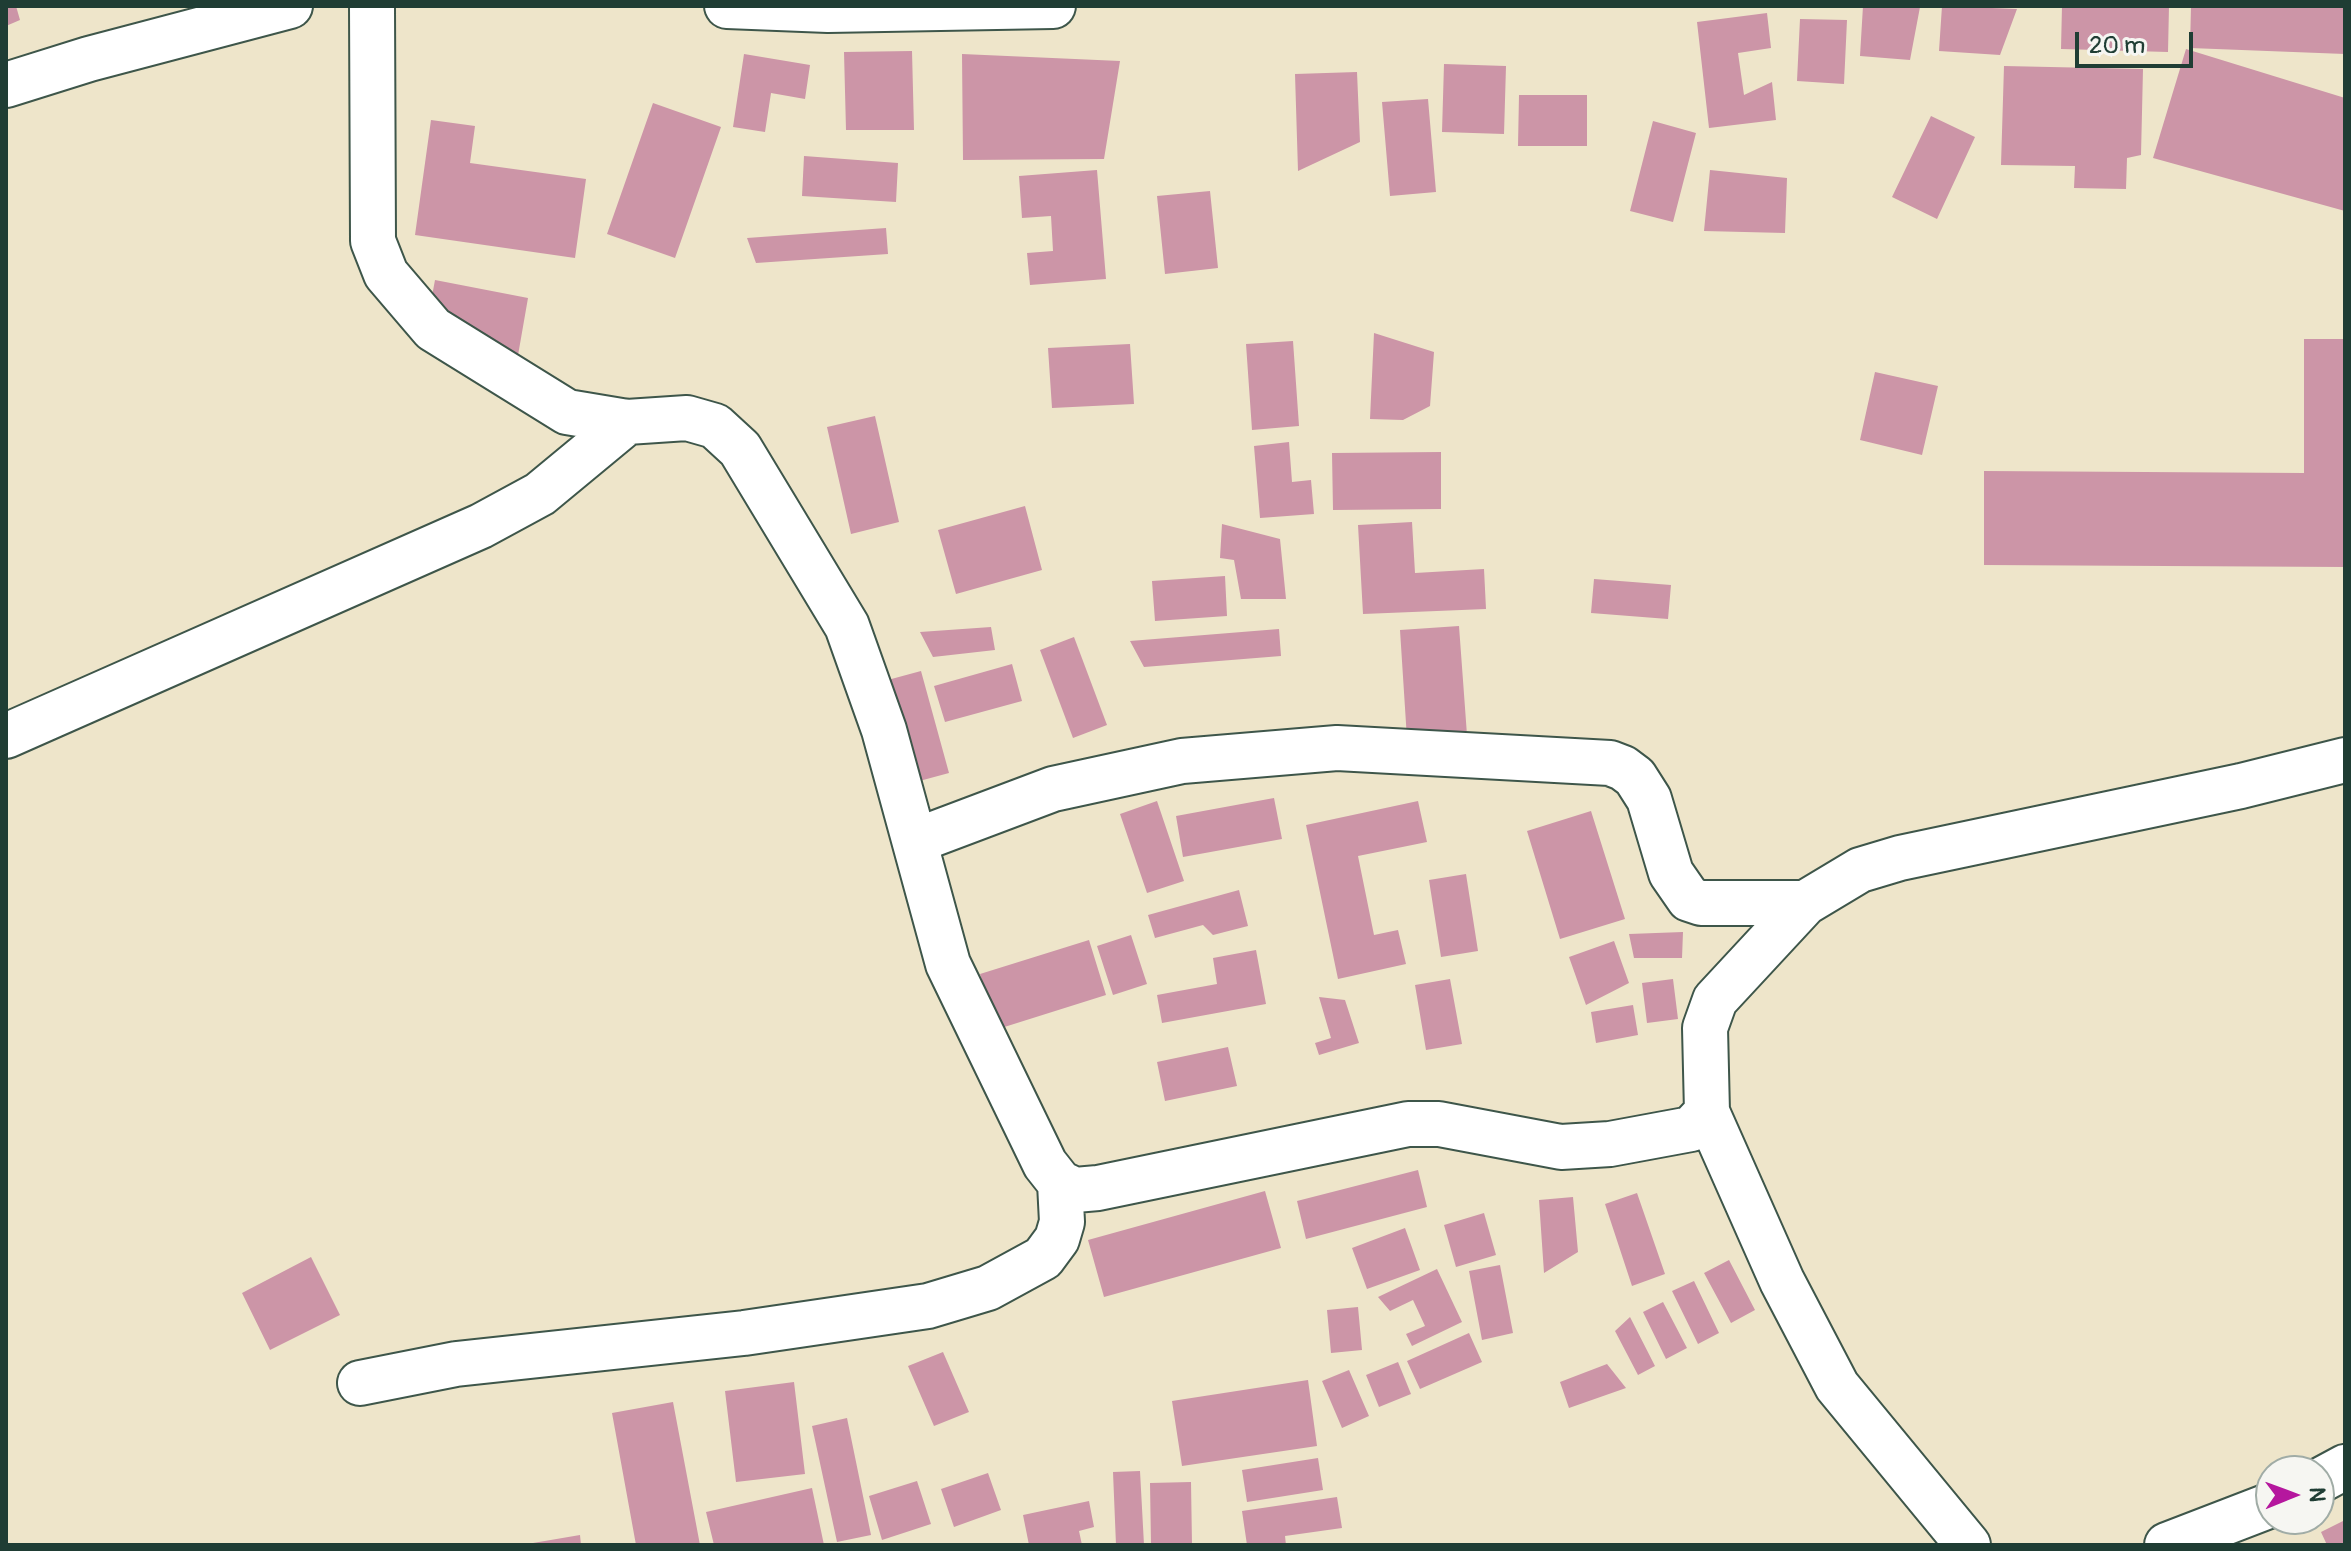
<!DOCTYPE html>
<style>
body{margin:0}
#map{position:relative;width:2351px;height:1551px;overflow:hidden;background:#eee5ca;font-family:Pangolin,sans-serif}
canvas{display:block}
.frame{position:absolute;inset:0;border:8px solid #1f3d34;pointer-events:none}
.north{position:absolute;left:2255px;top:1455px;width:80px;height:80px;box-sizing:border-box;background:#f6f6f2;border:2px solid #a0aca6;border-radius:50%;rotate:89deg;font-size:22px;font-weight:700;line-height:32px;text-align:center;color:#1f3d34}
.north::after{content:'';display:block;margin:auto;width:28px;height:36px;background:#b5179e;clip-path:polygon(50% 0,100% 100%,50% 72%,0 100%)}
.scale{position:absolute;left:2075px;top:32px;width:118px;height:36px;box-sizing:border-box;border:4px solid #1f3d34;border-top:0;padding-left:10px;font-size:24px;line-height:28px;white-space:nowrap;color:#1f3d34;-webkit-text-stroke:6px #f6f6f2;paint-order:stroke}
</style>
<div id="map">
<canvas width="2351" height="1551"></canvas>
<div class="frame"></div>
<div class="north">N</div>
<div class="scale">20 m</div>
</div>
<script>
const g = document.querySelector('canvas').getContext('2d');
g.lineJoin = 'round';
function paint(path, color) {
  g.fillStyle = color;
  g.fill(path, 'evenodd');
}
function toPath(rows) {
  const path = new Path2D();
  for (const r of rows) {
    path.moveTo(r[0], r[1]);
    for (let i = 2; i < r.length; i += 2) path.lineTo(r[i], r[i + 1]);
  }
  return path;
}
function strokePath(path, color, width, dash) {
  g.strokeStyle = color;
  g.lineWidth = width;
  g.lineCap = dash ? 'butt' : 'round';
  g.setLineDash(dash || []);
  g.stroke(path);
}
const building = toPath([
 [6,6,16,6,20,20,6,26],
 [1863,6,1920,7,1910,60,1860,56],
 [1942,6,2017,9,2000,55,1939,51],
 [2062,6,2169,6,2168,52,2061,49],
 [2191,6,2345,6,2345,54,2190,48],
 [1767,13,1771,48,1738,53,1744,95,1772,82,1776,120,1709,128,1697,22],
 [1800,19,1847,20,1844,84,1797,81],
 [2186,49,2345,98,2345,211,2153,158],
 [912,51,914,130,846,130,844,52],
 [744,54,810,65,805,99,771,93,765,132,733,127],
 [962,54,1120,61,1104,159,963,160],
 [1444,64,1506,66,1504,134,1442,132],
 [2004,66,2143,69,2141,155,2127,158,2126,189,2074,188,2075,166,2001,165],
 [1357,72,1360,142,1298,171,1295,74],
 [1519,95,1587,95,1587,146,1518,146],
 [1428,99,1436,192,1390,196,1382,102],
 [653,103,721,127,675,258,607,234],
 [1931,116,1975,137,1937,219,1892,197],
 [431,120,475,126,470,163,586,179,575,258,415,235],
 [1653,121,1696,133,1673,222,1630,211],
 [804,156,898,163,896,202,802,196],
 [1097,170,1106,279,1030,285,1027,253,1053,251,1051,216,1022,218,1019,176],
 [1710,170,1787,178,1785,233,1704,231],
 [1210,191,1218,268,1165,274,1157,196],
 [886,228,888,254,756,263,747,238],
 [435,280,528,298,517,361,430,307],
 [1374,333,1434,352,1430,406,1403,420,1370,419],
 [2304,339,2345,339,2345,567,1984,565,1984,471,2304,473],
 [1293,341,1299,426,1252,430,1246,344],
 [1130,344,1134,404,1052,408,1048,348],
 [1875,372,1938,386,1922,455,1860,440],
 [875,416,899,522,851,534,827,427],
 [1289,442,1292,482,1311,480,1314,514,1260,518,1254,446],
 [1441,452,1441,509,1333,510,1332,453],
 [1025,506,1042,570,956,594,938,530],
 [1412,522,1415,573,1484,569,1486,609,1363,614,1358,525],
 [1222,524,1280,539,1286,599,1241,599,1234,560,1220,558],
 [1225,576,1227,616,1155,621,1152,581],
 [1594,579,1671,585,1668,619,1591,613],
 [1459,626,1467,735,1407,739,1400,630],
 [991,627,995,650,933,657,920,632],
 [1279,629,1281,656,1144,667,1130,641],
 [1074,637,1107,725,1073,738,1040,650],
 [1012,664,1022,701,945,722,934,686],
 [921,671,949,773,912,783,884,681],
 [1274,798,1282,839,1183,857,1176,816],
 [1157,801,1184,881,1147,893,1120,814],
 [1418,801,1427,842,1358,856,1374,935,1398,930,1406,964,1338,979,1306,825],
 [1591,811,1625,919,1560,939,1527,831],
 [1466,874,1478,951,1441,957,1429,880],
 [1239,890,1248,926,1213,935,1203,925,1155,938,1148,915],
 [1683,932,1682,958,1634,958,1629,934],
 [1131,935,1147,984,1113,995,1097,946],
 [1089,940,1106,995,998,1029,980,974],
 [1614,941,1629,983,1586,1005,1569,957],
 [1256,950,1266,1004,1162,1023,1157,995,1217,984,1213,958],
 [1450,979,1462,1044,1426,1050,1415,985],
 [1673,979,1678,1019,1647,1023,1642,983],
 [1319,997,1345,1000,1359,1043,1319,1055,1315,1043,1331,1038],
 [1633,1005,1638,1035,1596,1043,1591,1012],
 [1228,1047,1237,1086,1165,1101,1157,1062],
 [1418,1170,1427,1207,1306,1239,1297,1201],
 [1265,1191,1281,1248,1104,1297,1088,1240],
 [1637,1193,1665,1274,1632,1286,1605,1204],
 [1573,1197,1578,1252,1544,1273,1539,1200],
 [1484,1213,1496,1255,1456,1267,1444,1225],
 [1405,1228,1420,1270,1367,1289,1352,1248],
 [311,1257,340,1315,270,1350,242,1293],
 [1729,1260,1755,1310,1731,1323,1704,1273],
 [1500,1265,1513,1333,1482,1340,1469,1271],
 [1437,1269,1462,1322,1412,1346,1406,1334,1425,1326,1413,1300,1390,1311,1378,1297],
 [1694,1281,1719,1333,1698,1344,1672,1291],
 [1663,1302,1687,1348,1666,1359,1643,1312],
 [1358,1307,1362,1350,1331,1353,1327,1310],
 [1630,1317,1655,1366,1638,1375,1615,1331],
 [1469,1333,1482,1362,1420,1389,1407,1361],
 [943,1352,969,1412,934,1426,908,1366],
 [1398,1362,1411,1394,1379,1407,1366,1375],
 [1607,1364,1626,1388,1569,1408,1560,1382],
 [1349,1370,1369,1416,1342,1428,1322,1381],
 [1308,1380,1317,1446,1182,1466,1172,1401],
 [794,1382,805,1474,736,1482,725,1391],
 [673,1402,700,1545,636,1545,612,1413],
 [847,1418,871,1535,837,1542,812,1426],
 [1318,1458,1323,1490,1247,1502,1242,1470],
 [1140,1471,1144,1545,1116,1545,1113,1472],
 [988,1473,1001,1510,954,1527,941,1489],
 [917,1481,931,1524,882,1540,869,1496],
 [1191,1482,1192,1545,1151,1545,1150,1483],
 [812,1488,824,1545,714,1545,706,1512],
 [1337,1497,1342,1528,1285,1536,1286,1545,1247,1545,1242,1511],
 [1089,1501,1094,1527,1079,1531,1082,1545,1029,1545,1023,1515],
 [2345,1520,2345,1545,2327,1545,2321,1532],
 [580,1535,581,1545,533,1545,533,1543]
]);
const minor = toPath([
 [372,6,373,241,386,274,433,329,567,412,627,422,687,418,715,426,740,449,847,626,884,730,948,964,1045,1164,1060,1183,1075,1190,1098,1188,1408,1124,1439,1124,1561,1147,1610,1144,1691,1129,1707,1112],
 [727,6,828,10,1053,6],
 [6,85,89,59,290,6],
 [6,736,481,526,540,494,627,422],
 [915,841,1053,789,1182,761,1337,748,1610,763,1623,768,1635,777,1649,799,1671,873,1689,899,1701,903,1805,903],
 [360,1383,456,1364,744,1333,928,1306,988,1288,1043,1258,1057,1239,1062,1222,1060,1183],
 [2319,1481,2345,1467],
 [1968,1545,1837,1386,1782,1281,1707,1112,1705,1028,1715,1000,1805,903,1860,870,1900,858,2241,786,2345,760],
 [2167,1545,2271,1505]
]);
paint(building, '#cc95a7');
strokePath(minor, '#3e564a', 48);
strokePath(minor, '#fff', 44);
</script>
